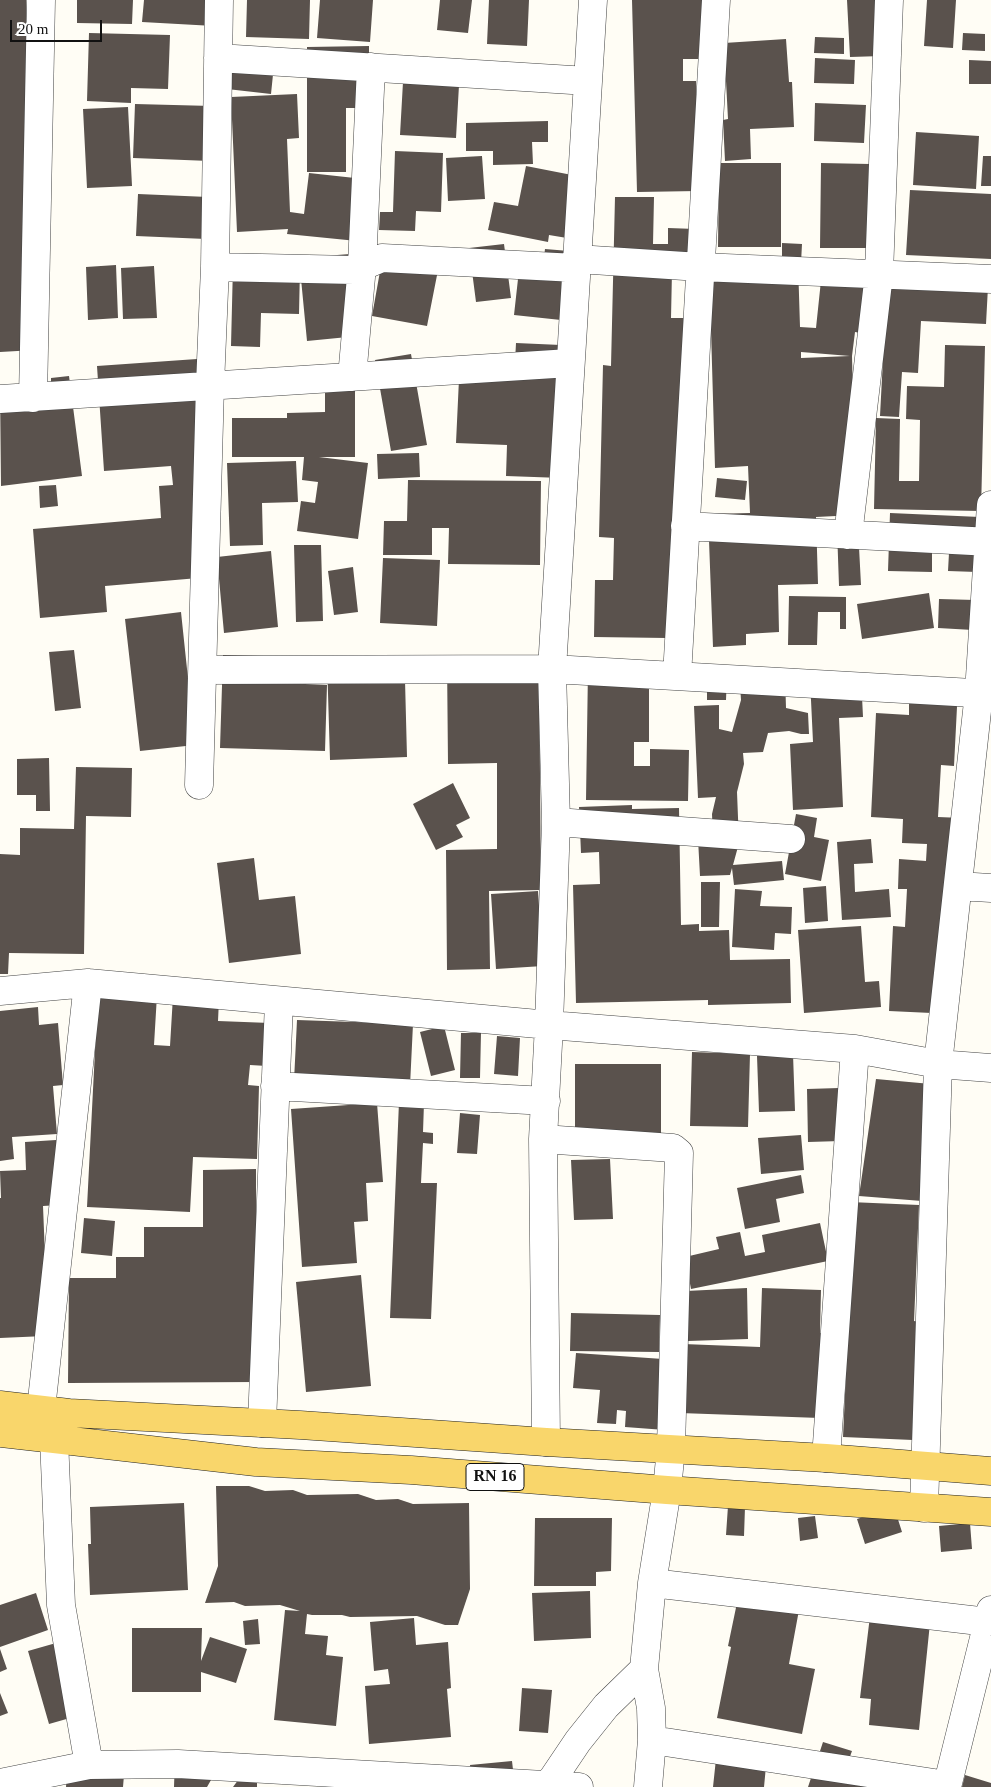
<!DOCTYPE html>
<style>
body{margin:0}
#map{position:relative;width:991px;height:1787px;overflow:hidden;background:#fffdf5;font-family:Georgia,serif}
canvas{display:block}
.scale{position:absolute;left:10px;top:20px;width:92px;height:22px;box-sizing:border-box;border:2px solid #111;border-top:0;padding-left:6px;font-size:15px;line-height:18px;white-space:nowrap;color:#111;-webkit-text-stroke:4px #fff;paint-order:stroke}
</style>
<div id="map">
<canvas width="991" height="1787"></canvas>
<div class="scale">20 m</div>
</div>
<script>
const g = document.querySelector('canvas').getContext('2d');
g.lineJoin = 'round';
function paint(path, color) {
  g.fillStyle = color;
  g.fill(path, 'evenodd');
}
function toPath(rows) {
  const path = new Path2D();
  for (const r of rows) {
    path.moveTo(r[0], r[1]);
    for (let i = 2; i < r.length; i += 2) path.lineTo(r[i], r[i + 1]);
  }
  return path;
}
function strokePath(path, color, width, dash) {
  g.strokeStyle = color;
  g.lineWidth = width;
  g.lineCap = dash ? 'butt' : 'round';
  g.setLineDash(dash || []);
  g.stroke(path);
}
function drawText(font, color, halo, rows, align = 'center') {
  g.font = font + ' Georgia,serif';
  g.lineWidth = 5;
  g.setLineDash([]);
  g.textBaseline = 'middle';
  g.strokeStyle = halo;
  g.fillStyle = color;
  for (const [text, x, y, turn = 0] of rows) {
    g.save();
    g.translate(x, y);
    g.rotate((+turn || 0) * Math.PI / 180);
    g.textAlign = isNaN(turn) ? turn : align;
    if (halo) g.strokeText(text, 0, 0);
    g.fillText(text, 0, 0);
    g.restore();
  }
}
const building = toPath([
 [0,0,26,0,40,252,35,350,0,352],
 [77,0,133,0,132,24,77,23],
 [144,0,215,0,214,26,142,22],
 [247,0,310,0,309,39,246,37],
 [320,0,373,0,370,42,317,38],
 [440,0,472,0,468,33,437,30],
 [489,0,529,0,527,46,487,44],
 [632,0,705,0,706,59,683,59,683,81,696,81,698,191,637,192],
 [847,0,880,0,882,56,850,57],
 [927,0,956,0,953,48,924,46],
 [89,33,170,35,168,89,131,88,131,103,87,101],
 [963,33,985,34,985,51,962,50],
 [815,37,844,38,844,54,814,53],
 [786,39,789,82,792,82,794,127,750,129,751,159,725,161,723,120,728,119,724,43],
 [369,46,369,108,346,108,346,172,307,172,307,47],
 [232,50,275,55,271,94,227,89],
 [815,58,855,60,854,84,814,83],
 [969,60,991,61,991,84,969,84],
 [403,82,459,85,456,138,400,135],
 [297,94,299,138,287,139,290,212,304,214,309,173,364,179,357,241,287,234,288,229,237,232,231,97],
 [815,103,866,105,864,143,814,141],
 [135,104,212,106,210,161,133,158],
 [128,107,132,186,87,188,83,109],
 [548,121,548,142,532,142,533,164,493,165,493,151,466,151,466,123],
 [916,132,979,136,976,189,913,185],
 [395,151,443,153,441,212,416,211,415,231,379,230,380,212,393,212],
 [482,156,485,199,448,201,446,158],
 [983,156,991,156,991,186,981,186],
 [719,163,781,163,781,247,718,247],
 [821,163,870,164,869,248,820,248],
 [526,166,572,175,573,239,549,235,548,242,488,230,494,202,518,206],
 [910,190,991,194,991,259,906,255],
 [138,194,208,197,206,239,136,236],
 [615,197,654,197,653,244,668,244,668,228,696,229,695,272,672,271,671,318,693,318,667,638,594,637,595,580,613,580,614,538,599,537,603,365,611,366],
 [782,243,802,244,801,263,798,263,800,327,816,328,822,271,866,275,861,333,855,332,852,356,856,515,816,517,818,584,778,585,779,632,746,634,746,645,713,647,708,514,750,513,748,466,715,468,709,261,782,259],
 [801,352,850,356,801,358],
 [504,244,511,298,476,302,469,248],
 [384,249,440,260,427,326,372,316],
 [545,249,569,251,561,320,514,315,519,270,542,273],
 [350,254,358,336,307,341,299,258],
 [888,263,989,268,986,324,921,321,918,373,902,372,899,417,880,416],
 [116,265,118,318,88,320,86,267],
 [233,265,300,267,299,314,261,313,260,347,231,346],
 [154,266,157,318,123,319,121,268],
 [516,343,561,345,562,478,506,476,507,445,456,443,459,379,514,381],
 [945,345,985,346,981,511,874,509,876,418,900,419,899,481,919,481,920,420,906,419,907,386,944,387],
 [411,354,427,445,391,451,375,360],
 [197,359,210,577,105,586,107,612,40,618,33,529,161,518,159,486,173,485,171,466,104,471,97,366],
 [325,372,355,372,355,457,319,457,368,463,358,539,297,531,301,501,315,503,318,482,302,480,304,457,232,457,232,418,287,418,287,413,325,412],
 [69,376,82,476,1,486,0,388,51,382,51,378],
 [419,453,420,477,378,479,377,454],
 [296,461,298,502,262,503,263,545,230,546,227,463],
 [717,478,747,481,745,500,715,497],
 [408,480,541,481,540,565,448,564,449,528,432,528,432,555,383,555,384,521,407,521],
 [56,485,58,506,40,508,39,486],
 [890,513,980,517,977,572,948,571,949,553,932,553,932,572,888,571],
 [858,528,861,585,839,586,837,529],
 [294,545,321,545,323,621,296,622],
 [271,551,278,627,224,633,217,557],
 [383,558,440,560,437,626,380,623],
 [353,567,358,612,334,615,328,571],
 [929,593,934,628,862,639,857,604],
 [789,596,846,597,846,629,840,629,840,612,818,612,817,645,788,645],
 [939,599,975,600,973,630,938,628],
 [181,612,195,745,140,751,125,619],
 [74,650,81,708,55,711,49,652],
 [223,655,305,657,305,684,327,685,325,751,220,748],
 [539,658,541,890,489,891,490,969,447,970,446,850,497,849,497,763,448,764,447,659],
 [327,660,405,680,407,757,330,760],
 [744,666,785,676,786,708,808,713,809,734,801,734,789,731,768,733,763,752,743,753,744,764,737,792,739,843,733,865,782,861,784,880,734,885,732,868,730,875,700,876,698,839,713,838,712,814,716,797,698,798,694,706,719,705,719,729,732,732,741,700,740,684],
 [588,669,649,669,649,742,634,742,634,766,650,766,650,749,689,750,688,801,586,800],
 [707,673,727,674,726,700,707,700],
 [861,676,863,717,839,718,843,807,793,810,790,744,813,742,810,679],
 [958,687,954,766,941,765,938,817,962,818,953,1014,889,1011,893,926,905,927,907,889,898,889,899,859,926,861,927,844,902,843,903,819,871,817,876,713,909,715,909,699],
 [49,758,50,811,36,811,36,795,17,795,17,759],
 [76,767,132,768,131,817,86,816,84,954,9,953,8,974,0,974,0,854,20,855,20,828,74,829],
 [453,783,470,818,456,825,463,837,436,850,413,804],
 [632,805,632,809,679,808,681,925,699,924,699,931,729,930,730,960,790,959,791,1003,708,1005,708,1000,576,1003,573,885,600,884,599,852,581,853,579,807],
 [796,814,817,818,814,837,829,840,821,881,785,874],
 [871,839,873,863,854,864,855,892,889,889,891,917,842,920,837,842],
 [254,858,259,900,295,896,301,954,229,963,217,863],
 [701,882,720,882,719,927,701,927],
 [826,886,828,921,805,923,803,888],
 [735,889,762,891,760,906,792,907,791,934,775,933,774,950,732,947],
 [538,891,543,966,496,969,491,894],
 [861,926,865,982,879,981,881,1007,804,1013,798,930],
 [98,992,157,995,154,1045,170,1046,173,996,219,999,218,1021,270,1023,267,1066,250,1065,248,1085,259,1086,257,1159,193,1157,190,1212,87,1207],
 [38,1007,39,1025,58,1023,63,1085,53,1086,57,1134,12,1137,14,1159,0,1161,0,1011],
 [297,1020,413,1024,410,1086,294,1081],
 [444,1026,455,1070,431,1076,420,1032],
 [461,1033,481,1033,480,1078,460,1078],
 [497,1036,520,1038,518,1076,494,1074],
 [692,1052,750,1054,748,1127,690,1126],
 [793,1054,795,1111,759,1112,757,1056],
 [575,1064,661,1064,661,1137,575,1136],
 [876,1079,931,1084,922,1201,859,1196],
 [839,1088,841,1141,808,1142,807,1089],
 [399,1102,424,1103,423,1132,433,1133,433,1144,423,1143,421,1183,437,1183,431,1319,390,1318],
 [377,1103,383,1182,366,1183,368,1221,354,1222,357,1263,302,1267,291,1109],
 [460,1113,480,1115,477,1154,457,1153],
 [801,1135,804,1170,761,1174,758,1138],
 [56,1140,59,1205,43,1206,46,1281,45,1336,0,1338,0,1198,1,1198,0,1171,26,1170,25,1142],
 [610,1159,613,1219,574,1220,571,1160],
 [256,1169,256,1382,68,1383,69,1278,116,1278,116,1257,144,1257,144,1227,203,1227,203,1170],
 [801,1175,804,1193,776,1199,780,1222,745,1229,737,1188],
 [850,1202,919,1205,914,1321,919,1322,913,1440,843,1437,853,1222],
 [84,1218,115,1221,112,1256,81,1253],
 [820,1223,828,1261,691,1289,685,1257,719,1249,716,1237,740,1232,745,1256,765,1252,762,1235],
 [361,1275,371,1386,306,1392,296,1282],
 [747,1288,748,1339,688,1341,686,1291],
 [762,1288,821,1290,820,1333,823,1333,820,1418,680,1413,683,1344,760,1347],
 [571,1313,660,1315,659,1352,570,1351],
 [576,1353,663,1359,665,1430,625,1427,626,1411,617,1410,616,1424,597,1423,600,1390,573,1388],
 [216,1486,249,1486,265,1491,293,1490,307,1495,358,1494,376,1500,398,1499,413,1504,469,1503,470,1589,458,1625,445,1625,417,1616,350,1617,342,1615,312,1615,307,1614,305,1634,328,1636,326,1655,343,1657,336,1726,274,1720,285,1610,300,1611,280,1605,245,1606,234,1602,205,1603,218,1566],
 [184,1503,188,1590,90,1595,88,1544,91,1544,90,1507],
 [728,1506,745,1507,744,1536,726,1535],
 [894,1507,902,1532,865,1544,857,1519],
 [815,1516,818,1538,800,1541,798,1518],
 [535,1518,612,1518,611,1571,596,1572,596,1586,534,1586],
 [970,1523,972,1549,941,1552,939,1526],
 [590,1591,591,1638,534,1641,532,1593],
 [36,1593,48,1630,0,1647,0,1605],
 [738,1598,799,1610,789,1664,815,1669,802,1734,717,1718,731,1647,728,1646],
 [870,1616,930,1623,919,1730,869,1725,871,1699,860,1698],
 [414,1618,416,1645,448,1642,451,1688,447,1689,451,1737,369,1744,365,1686,390,1684,388,1669,374,1671,370,1622],
 [258,1619,260,1644,245,1645,243,1621],
 [132,1628,202,1628,201,1661,210,1637,247,1649,236,1683,201,1672,201,1692,132,1692],
 [63,1641,84,1714,49,1724,28,1651],
 [0,1649,7,1669,0,1672],
 [522,1688,552,1690,548,1733,519,1731],
 [0,1693,8,1713,0,1716],
 [718,1740,768,1745,764,1787,713,1787],
 [823,1742,852,1751,845,1770,868,1777,865,1787,808,1787],
 [175,1757,212,1758,211,1780,207,1787,174,1787],
 [512,1761,515,1787,472,1787,470,1765],
 [244,1772,257,1773,257,1787,233,1787],
 [67,1773,124,1775,123,1787,66,1787],
 [965,1775,991,1783,991,1787,962,1787]
]);
const street = toPath([
 [218,58,588,81],
 [577,259,700,267,991,279],
 [215,267,354,270,382,258,576,268],
 [352,377,362,266,371,67],
 [33,398,41,0],
 [0,399,570,363],
 [685,526,991,542],
 [848,535,879,274,889,0],
 [203,670,552,669,991,694],
 [677,676,716,0],
 [199,785,210,385,215,267,219,0],
 [556,822,791,839],
 [958,886,991,888],
 [0,991,88,983,549,1025,855,1049,938,1064,991,1068],
 [275,1086,546,1101],
 [543,1139,673,1148,679,1153,671,1448,667,1490,652,1583,644,1669,651,1708,652,1740,648,1787],
 [41,1409,88,983],
 [262,1423,279,1002],
 [54,1439,61,1605,89,1765],
 [546,1442,543,1139,549,1025,556,822,552,669,593,0],
 [826,1458,855,1049],
 [924,1508,938,1064,979,693,991,505],
 [652,1583,988,1622],
 [652,1740,947,1785],
 [0,1783,89,1765,178,1764,579,1787],
 [549,1784,578,1741,606,1706,644,1669],
 [947,1787,991,1610]
]);
const primary = toPath([
 [0,1405,69,1413,300,1425,546,1442,826,1458,991,1471],
 [0,1433,256,1462,411,1470,667,1490,991,1512]
]);
const shields = [
 [495,1477,58]
];
const shieldNames = [
 ["RN 16",495,1477]
];
paint(building, '#5a524d');
strokePath(street, '#444', 29);
strokePath(primary, '#222', 29);
strokePath(street, '#fff', 28);
strokePath(primary, '#f9d66b', 28);
for (const [x, y, w] of shields) {
  const box = new Path2D();
  box.roundRect(x - w / 2, y - 13.5, w, 27, 4);
  g.fillStyle = '#fff';
  g.fill(box);
  strokePath(box, '#111', 1);
}
drawText('bold 16px', '#111', null, shieldNames);
</script>
